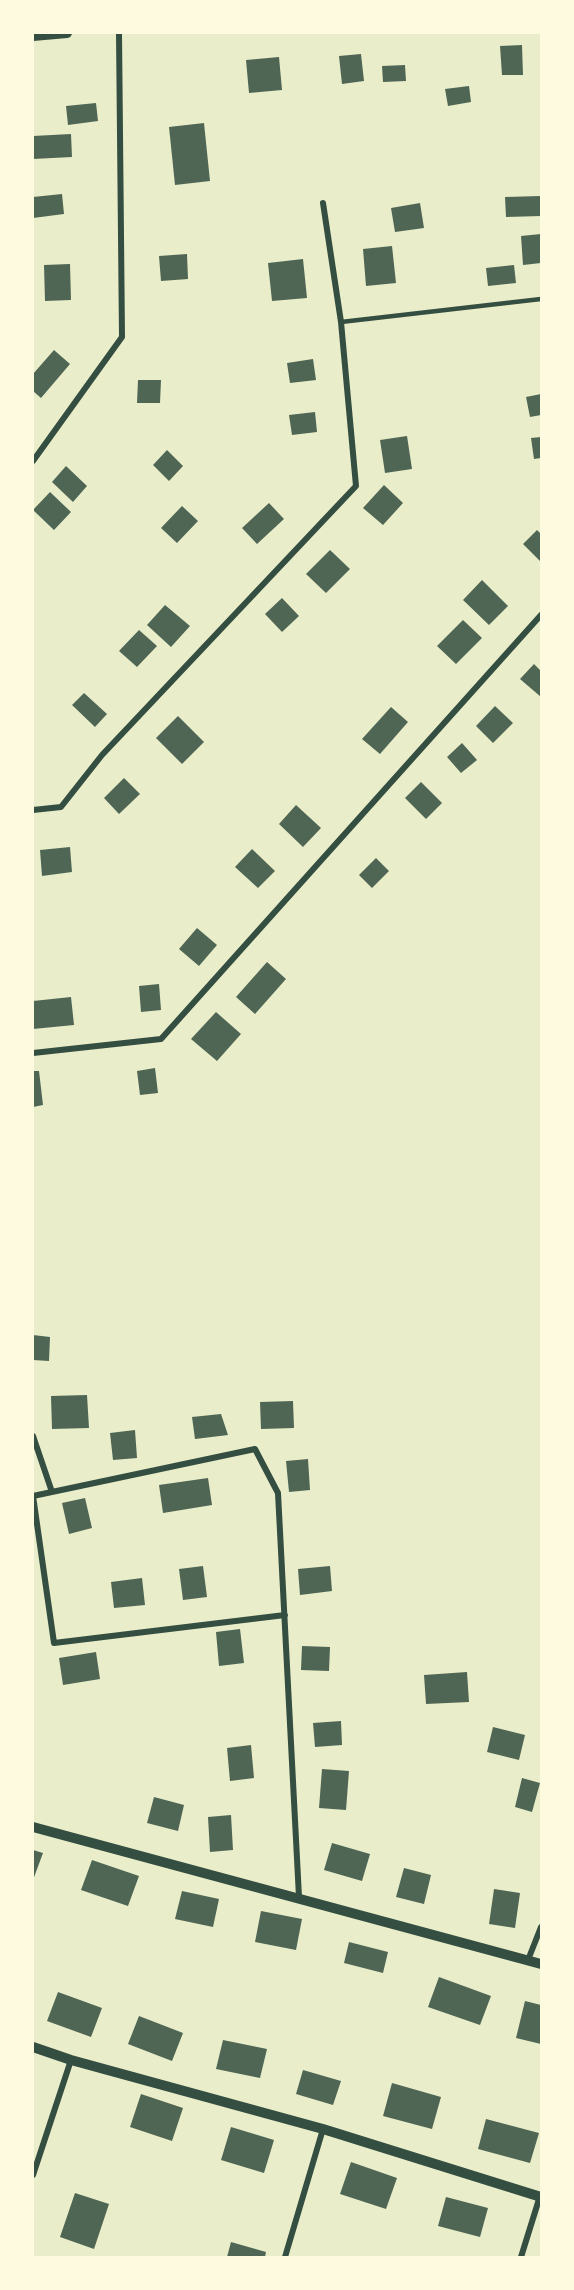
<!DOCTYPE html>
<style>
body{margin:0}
#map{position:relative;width:574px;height:2290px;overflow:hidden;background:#e9edc9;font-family:"Source Sans 3",sans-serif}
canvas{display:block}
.frame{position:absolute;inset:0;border:34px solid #fefae0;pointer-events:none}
</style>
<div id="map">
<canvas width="574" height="2290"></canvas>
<div class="frame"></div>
</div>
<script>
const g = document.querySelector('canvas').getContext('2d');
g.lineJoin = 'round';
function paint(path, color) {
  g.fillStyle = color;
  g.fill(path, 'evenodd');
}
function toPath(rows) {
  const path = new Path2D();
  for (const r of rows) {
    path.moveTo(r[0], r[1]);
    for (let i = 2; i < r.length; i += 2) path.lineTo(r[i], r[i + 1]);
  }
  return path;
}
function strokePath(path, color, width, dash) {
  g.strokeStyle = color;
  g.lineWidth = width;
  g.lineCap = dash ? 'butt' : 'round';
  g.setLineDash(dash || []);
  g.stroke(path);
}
const building = toPath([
 [522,45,523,75,502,75,500,46],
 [361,54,364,81,342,84,339,56],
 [279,57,282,90,249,93,246,60],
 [405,65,406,81,383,82,382,66],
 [469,86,471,102,448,106,445,89],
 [96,103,98,121,68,125,66,106],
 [204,123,210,181,175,185,169,127],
 [71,134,72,157,33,159,33,136],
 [62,194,64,214,33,218,33,197],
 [541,196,541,216,506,217,505,197],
 [420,203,424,228,395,232,391,208],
 [541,234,541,263,523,265,521,236],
 [392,246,396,283,366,286,363,249],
 [187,254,188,279,161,281,159,256],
 [303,259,307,298,272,301,268,263],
 [70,264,71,300,45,301,44,265],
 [514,265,516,283,488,286,486,268],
 [54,350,70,364,41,398,33,391,33,374],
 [313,359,316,380,290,383,287,363],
 [138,380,161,380,160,403,137,403],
 [541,394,541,415,530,417,526,397],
 [315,412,317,432,292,435,289,415],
 [407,436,412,469,385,473,380,440],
 [541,437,541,458,534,459,531,438],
 [167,450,183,466,169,481,153,465],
 [66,466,87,486,73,502,52,482],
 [384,485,403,503,383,525,363,508],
 [50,492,71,512,54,530,33,510],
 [269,503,284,519,257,544,242,528],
 [182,506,198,521,177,543,161,528],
 [537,530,541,534,541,562,523,544],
 [330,550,350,569,326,593,306,574],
 [482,580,508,606,489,625,463,600],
 [282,598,299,616,282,632,265,614],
 [165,605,190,626,171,647,147,625],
 [463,620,482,638,456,664,437,646],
 [139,630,157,646,137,667,119,651],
 [534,664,541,671,541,697,520,679],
 [84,693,107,714,95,727,72,705],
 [495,706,513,723,493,743,476,726],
 [391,707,408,722,380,754,362,739],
 [178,716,204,742,182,764,156,738],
 [462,743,477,760,461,773,447,757],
 [124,778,140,794,119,814,104,798],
 [421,782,442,803,426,819,405,798],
 [296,805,321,828,303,847,279,824],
 [70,847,72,872,42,876,40,850],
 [252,849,275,871,258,888,235,867],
 [376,858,389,871,372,888,359,875],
 [197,928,217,945,199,966,179,949],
 [267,962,286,979,255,1014,236,997],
 [159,984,161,1010,141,1012,139,986],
 [71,997,74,1025,33,1029,33,1001],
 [216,1012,241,1034,217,1061,191,1039],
 [155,1068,158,1093,140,1095,137,1071],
 [33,1071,39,1071,43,1105,33,1107],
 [33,1335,50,1337,49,1361,33,1360],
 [87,1395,89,1428,52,1429,51,1396],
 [293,1401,294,1428,261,1429,260,1402],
 [221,1414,228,1435,195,1439,192,1417],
 [135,1430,137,1458,113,1460,110,1433],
 [308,1459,310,1490,289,1492,286,1461],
 [208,1478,212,1505,163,1513,159,1485],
 [85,1498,92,1528,69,1534,62,1503],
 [203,1566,207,1597,183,1600,179,1569],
 [330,1566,332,1591,300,1595,298,1569],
 [142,1578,145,1605,114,1608,111,1582],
 [240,1629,244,1663,219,1666,216,1632],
 [302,1646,330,1647,329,1671,301,1670],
 [96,1652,100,1679,63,1685,59,1658],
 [467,1672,469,1702,426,1704,424,1675],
 [341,1721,342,1745,315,1747,313,1723],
 [493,1727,525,1735,519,1760,487,1752],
 [251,1745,254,1778,230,1781,227,1748],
 [322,1769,349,1771,346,1810,319,1808],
 [522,1778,540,1783,532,1812,515,1807],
 [154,1797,184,1805,178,1831,147,1823],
 [231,1815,233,1850,210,1852,208,1817],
 [332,1843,370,1854,362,1881,324,1870],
 [33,1850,43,1853,33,1880],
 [92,1860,139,1876,128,1906,81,1890],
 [404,1868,431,1875,424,1904,396,1897],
 [494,1889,520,1893,515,1928,489,1924],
 [182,1891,219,1899,213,1927,175,1919],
 [261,1911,302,1919,296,1950,255,1942],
 [349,1942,388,1952,383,1973,344,1963],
 [439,1977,491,1996,480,2025,428,2007],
 [58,1992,102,2008,91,2037,47,2021],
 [525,2001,541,2005,541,2044,516,2038],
 [139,2016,183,2033,172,2061,128,2044],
 [223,2040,267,2049,260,2078,216,2069],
 [303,2070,341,2081,333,2105,296,2094],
 [392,2083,441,2097,432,2129,383,2116],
 [141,2094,183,2108,172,2141,130,2127],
 [486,2119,539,2133,530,2163,478,2149],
 [231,2127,274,2140,264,2173,221,2160],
 [351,2162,397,2178,386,2209,340,2194],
 [75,2193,109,2204,94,2249,60,2237],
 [446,2197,488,2208,480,2237,438,2226],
 [231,2242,266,2252,265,2257,227,2257]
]);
const service = toPath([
 [341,322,541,299]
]);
const minor = toPath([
 [33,461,122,337,119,33],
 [33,810,61,807,102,755,356,486,341,322,323,203],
 [33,1053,161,1039,541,615],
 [33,1436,52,1492],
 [33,1496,255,1449,278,1493,299,1897],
 [33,1496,54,1643,285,1615],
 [528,1960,541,1927],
 [33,2175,71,2060],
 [285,2257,323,2129],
 [521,2257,540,2196]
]);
const tertiary = toPath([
 [33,36,67,33],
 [33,1827,541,1964],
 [33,2047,71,2060,323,2129,541,2197]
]);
paint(building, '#4f6655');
strokePath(service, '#344e41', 4.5);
strokePath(minor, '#344e41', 6);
strokePath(tertiary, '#344e41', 10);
</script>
